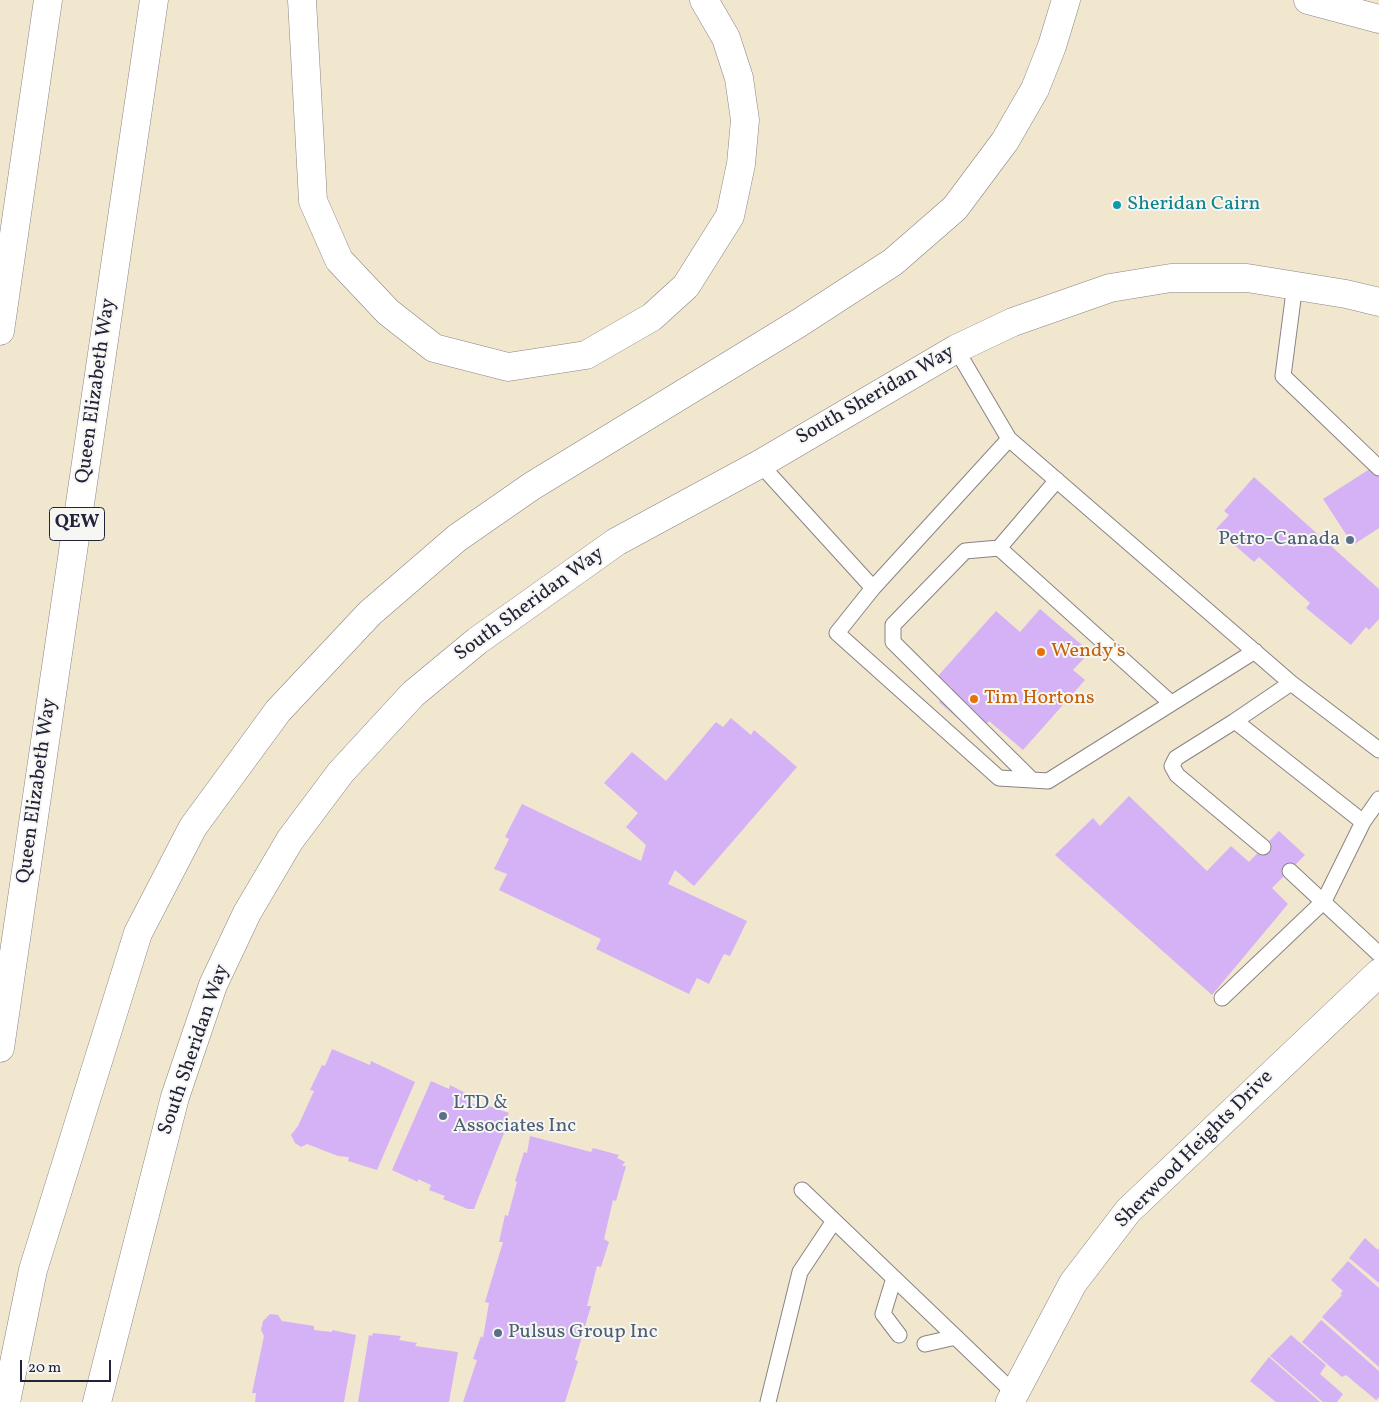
<!DOCTYPE html>
<style>
body{margin:0}
#map{position:relative;width:1379px;height:1402px;overflow:hidden;background:#f1e6ce;font-family:Vollkorn,serif}
canvas{display:block}
.scale{position:absolute;left:20px;top:1360px;width:91px;height:22px;box-sizing:border-box;border:2px solid #22223b;border-top:0;padding-left:6px;font-size:15px;line-height:18px;white-space:nowrap;color:#22223b;-webkit-text-stroke:4px #f6f6f2;paint-order:stroke}
</style>
<div id="map">
<canvas width="1379" height="1402"></canvas>
<div class="scale">20 m</div>
</div>
<script>
const g = document.querySelector('canvas').getContext('2d');
g.lineJoin = 'round';
function paint(path, color) {
  g.fillStyle = color;
  g.fill(path, 'evenodd');
}
function toPath(rows) {
  const path = new Path2D();
  for (const r of rows) {
    path.moveTo(r[0], r[1]);
    for (let i = 2; i < r.length; i += 2) path.lineTo(r[i], r[i + 1]);
  }
  return path;
}
function strokePath(path, color, width, dash) {
  g.strokeStyle = color;
  g.lineWidth = width;
  g.lineCap = dash ? 'butt' : 'round';
  g.setLineDash(dash || []);
  g.stroke(path);
}
function drawText(font, color, halo, rows, align = 'center') {
  g.font = font + ' Vollkorn,serif';
  g.lineWidth = 4;
  g.setLineDash([]);
  g.textBaseline = 'middle';
  g.strokeStyle = halo;
  g.fillStyle = color;
  for (const [text, x, y, turn = 0] of rows) {
    g.save();
    g.translate(x, y);
    g.rotate((+turn || 0) * Math.PI / 180);
    g.textAlign = isNaN(turn) ? turn : align;
    if (halo) g.strokeText(text, 0, 0);
    g.fillText(text, 0, 0);
    g.restore();
  }
}
const building = toPath([
 [1379,463,1379,528,1353,545,1323,499],
 [1254,477,1379,589,1379,619,1369,630,1366,627,1351,645,1306,608,1310,603,1259,557,1254,562,1216,529,1229,515,1224,511],
 [1040,609,1090,652,1073,670,1085,680,1023,750,989,721,977,735,939,702,952,688,938,676,996,611,1020,632],
 [731,718,751,735,754,730,797,767,694,886,675,870,668,884,747,921,730,956,724,954,709,984,697,978,689,994,596,949,601,939,499,890,507,874,494,869,509,839,505,837,522,804,641,861,646,845,626,827,638,813,604,783,632,752,666,781,716,722,723,727],
 [1129,796,1207,871,1231,846,1249,862,1279,831,1305,855,1272,888,1288,904,1212,995,1055,855,1093,818,1100,826],
 [332,1049,370,1065,371,1061,415,1082,377,1170,348,1161,349,1157,338,1156,307,1144,301,1147,295,1143,291,1135,298,1126,314,1091,310,1090,322,1065,325,1066],
 [431,1081,449,1089,450,1085,475,1098,471,1103,482,1107,483,1104,509,1113,507,1117,510,1118,474,1209,468,1209,443,1199,445,1196,429,1190,431,1185,418,1179,418,1182,392,1170],
 [530,1136,591,1152,593,1148,619,1155,617,1158,625,1162,622,1166,626,1166,616,1201,613,1200,604,1239,609,1242,601,1267,597,1266,587,1306,591,1306,575,1360,578,1361,565,1402,463,1402,477,1360,473,1359,481,1336,483,1338,489,1303,485,1302,503,1242,499,1242,505,1215,508,1216,517,1182,515,1181,524,1152,527,1153],
 [1365,1238,1378,1250,1379,1248,1379,1283,1349,1258],
 [1348,1261,1379,1288,1379,1367,1322,1317,1342,1295,1340,1294,1343,1291,1331,1280],
 [270,1314,278,1315,282,1321,314,1326,314,1330,332,1332,332,1330,356,1335,344,1402,255,1402,256,1393,252,1393,264,1336,261,1330,263,1321],
 [1321,1320,1379,1371,1379,1397,1376,1400,1346,1375,1342,1377,1302,1342],
 [373,1333,401,1336,399,1340,417,1343,415,1346,458,1352,449,1402,358,1402,369,1335,372,1336],
 [1291,1335,1326,1365,1320,1374,1343,1394,1337,1402,1323,1402,1270,1356],
 [1269,1357,1320,1402,1276,1402,1250,1381]
]);
const lane = toPath([
 [1295,284,1283,376,1379,468],
 [1009,439,1291,683,1379,750],
 [760,464,873,588,1009,439,956,349],
 [1057,480,999,548,1171,703],
 [999,548,965,551,893,625,893,642,1032,780],
 [873,588,837,633,999,778,1048,781,1255,651],
 [1235,721,1176,758,1172,766,1177,775,1263,847],
 [1363,822,1379,799],
 [1290,871,1379,954],
 [1222,998,1324,901,1363,822,1235,721,1291,683],
 [802,1190,1014,1393],
 [894,1278,883,1314,899,1335],
 [925,1344,956,1337],
 [768,1402,800,1272,834,1221]
]);
const secondary = toPath([
 [1308,0,1379,19],
 [97,1402,175,1097,213,985,247,913,290,840,341,772,413,694,477,641,616,542,760,464,956,349,1013,322,1110,288,1171,278,1247,278,1346,294,1379,302],
 [1010,1402,1073,1283,1128,1211,1379,973]
]);
const highway = toPath([
 [302,0,313,201,339,260,388,312,434,348,508,367,586,355,652,317,686,286,730,216,741,164,745,120,739,78,726,38,704,0],
 [0,331,48,0],
 [0,1048,154,0],
 [6,1402,33,1270,138,933,193,827,278,711,370,613,457,538,532,486,799,323,893,262,955,208,1005,141,1035,89,1052,46,1066,0]
]);
const markers = [
 [1117,205,5,"#0f9aa8"],
 [1350,540,5,"#5c6f8a"],
 [1041,652,5,"#e8710a"],
 [974,699,5,"#e8710a"],
 [443,1116,5,"#5c6f8a"],
 [498,1333,5,"#5c6f8a"]
];
const shields = [
 [77,524,55]
];
const shieldNames = [
 ["QEW",77,524]
];
const cultureNames = [
 ["Sheridan Cairn",1127,205]
];
const streetNames = [
 ["Queen Elizabeth Way",97,391,-82],
 ["South Sheridan Way",876,396,-30],
 ["South Sheridan Way",530,605,-36],
 ["Queen Elizabeth Way",38,791,-82],
 ["South Sheridan Way",195,1050,-71],
 ["Sherwood Heights Drive",1195,1150,-45]
];
const serviceNames = [
 ["Petro-Canada",1340,540,"right"],
 ["LTD &",453,1104],
 ["Associates Inc",453,1127],
 ["Pulsus Group Inc",508,1333]
];
const foodNames = [
 ["Wendy's",1051,652],
 ["Tim Hortons",984,699]
];
paint(building, '#d5b2f6');
strokePath(lane, '#8a8484', 17);
strokePath(secondary, '#8a8484', 29);
strokePath(highway, '#8a8484', 29);
strokePath(lane, '#fff', 15);
strokePath(secondary, '#fff', 28);
strokePath(highway, '#fff', 28);
for (const [x, y, r, color] of markers) {
  const dot = new Path2D();
  dot.arc(x, y, r, 0, 2 * Math.PI);
  g.fillStyle = color;
  g.fill(dot);
  strokePath(dot, '#f6f6f2', 2);
}
for (const [x, y, w] of shields) {
  const box = new Path2D();
  box.roundRect(x - w / 2, y - 16.5, w, 33, 4);
  g.fillStyle = '#f6f6f2';
  g.fill(box);
  strokePath(box, '#22223b', 1);
}
drawText('bold 19px', '#22223b', null, shieldNames);
drawText('20px', '#0d838f', '#f6f6f2', cultureNames, 'left');
drawText('20px', '#22223b', '#f6f6f2', streetNames);
drawText('20px', '#4e5e75', '#f6f6f2', serviceNames, 'left');
drawText('20px', '#c56008', '#f6f6f2', foodNames, 'left');
</script>
